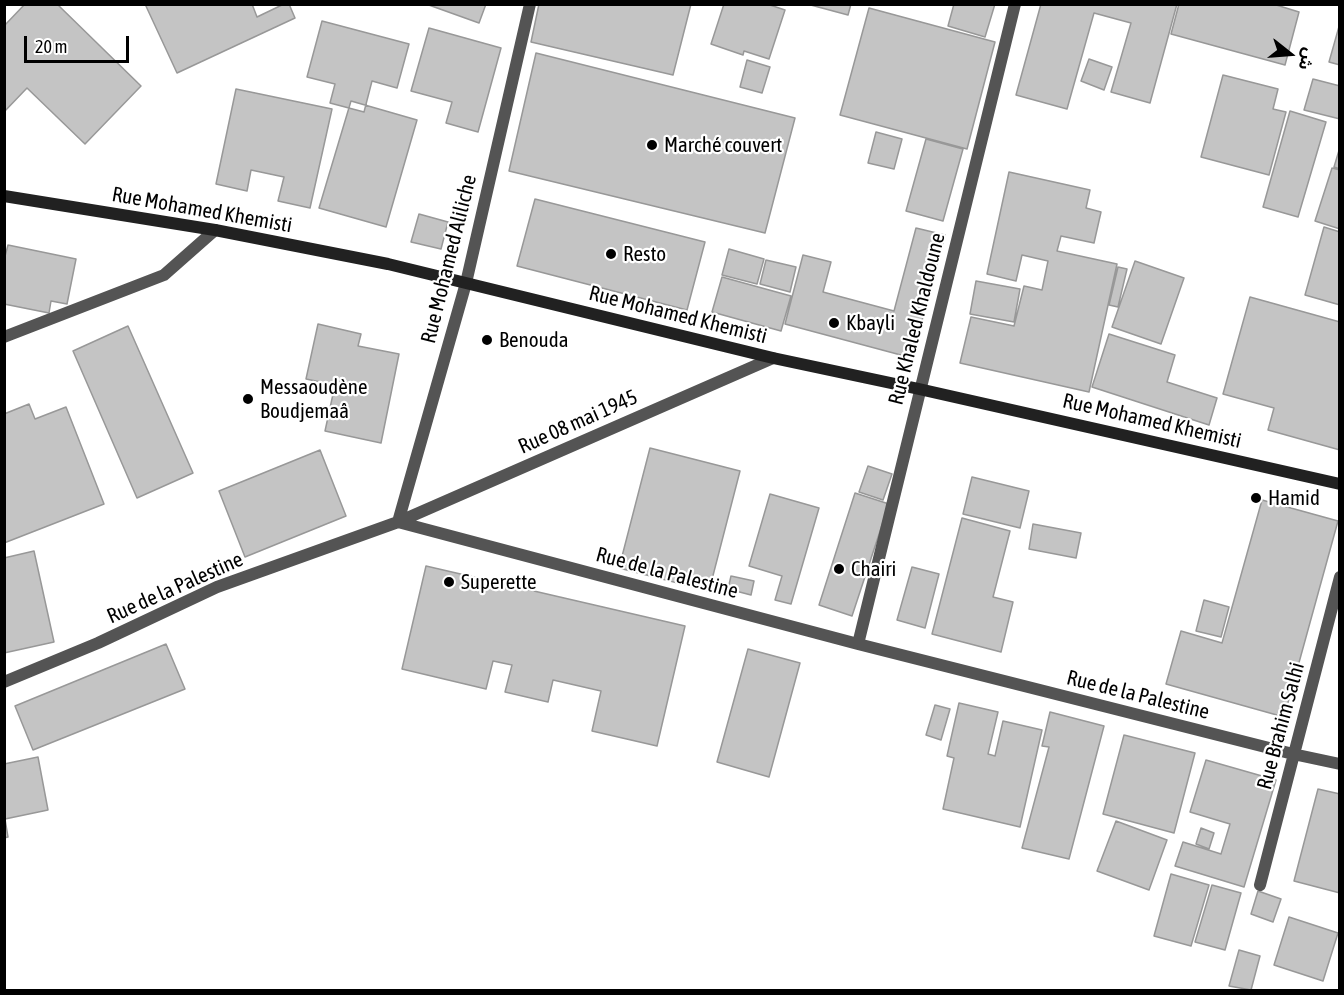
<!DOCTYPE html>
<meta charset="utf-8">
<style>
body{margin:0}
#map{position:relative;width:1344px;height:995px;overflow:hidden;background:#fff;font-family:"Asap Condensed","Noto Sans Arabic",sans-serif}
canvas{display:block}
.frame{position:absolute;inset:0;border:6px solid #000;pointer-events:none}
.north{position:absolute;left:1260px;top:24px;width:60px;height:60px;-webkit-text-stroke:4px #fff;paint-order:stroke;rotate:107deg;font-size:16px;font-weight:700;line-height:24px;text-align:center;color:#000}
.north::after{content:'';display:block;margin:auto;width:21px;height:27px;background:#000;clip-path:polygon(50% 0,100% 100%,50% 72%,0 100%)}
.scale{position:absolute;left:24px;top:36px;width:105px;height:27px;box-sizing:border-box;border:3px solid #000;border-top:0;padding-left:8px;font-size:18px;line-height:21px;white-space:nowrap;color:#000;-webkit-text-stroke:4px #fff;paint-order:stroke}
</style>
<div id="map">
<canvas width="1344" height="995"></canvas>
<div class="frame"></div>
<div class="north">ش</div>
<div class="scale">20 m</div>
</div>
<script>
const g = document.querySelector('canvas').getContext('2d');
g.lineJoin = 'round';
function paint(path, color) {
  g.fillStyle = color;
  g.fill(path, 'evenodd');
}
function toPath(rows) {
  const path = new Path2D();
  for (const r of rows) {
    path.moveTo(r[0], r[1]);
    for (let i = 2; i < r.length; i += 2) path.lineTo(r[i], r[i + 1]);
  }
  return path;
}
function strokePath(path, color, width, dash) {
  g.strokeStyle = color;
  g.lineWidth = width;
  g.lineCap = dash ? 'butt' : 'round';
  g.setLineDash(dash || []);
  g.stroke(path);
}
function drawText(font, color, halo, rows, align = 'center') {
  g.font = font + ' "Asap Condensed",sans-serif';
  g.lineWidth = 4.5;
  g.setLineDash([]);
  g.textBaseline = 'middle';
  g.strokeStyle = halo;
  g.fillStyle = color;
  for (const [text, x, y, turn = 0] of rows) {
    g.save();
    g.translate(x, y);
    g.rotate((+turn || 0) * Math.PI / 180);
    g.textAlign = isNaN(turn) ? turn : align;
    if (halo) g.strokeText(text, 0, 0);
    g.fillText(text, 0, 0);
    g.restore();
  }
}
const building = toPath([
 [25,4,57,4,141,86,85,144,27,88,4,112,4,26,25,4],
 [145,4,252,4,257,17,284,4,289,4,295,18,177,73,145,4],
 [426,4,486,4,479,23,426,4],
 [539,4,691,4,673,75,531,42,539,4],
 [724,4,767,4,785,10,769,59,744,51,743,55,711,44,724,4],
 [807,4,851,4,848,15,807,4],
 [954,4,995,4,985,37,948,26,954,4],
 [1041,4,1177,4,1150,103,1111,92,1131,23,1094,13,1067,109,1016,95,1041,4],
 [1179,4,1273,4,1299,12,1285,65,1171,34,1179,4],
 [869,8,995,42,967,149,840,115,869,8],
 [322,21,409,44,397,88,372,81,364,112,330,103,335,84,307,77,322,21],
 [1340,23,1340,65,1329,62,1340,23],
 [429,28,501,48,478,132,446,123,452,102,411,91,429,28],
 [536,53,795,118,765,233,509,171,536,53],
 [1089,59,1112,67,1104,90,1081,81,1089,59],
 [747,60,770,67,762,93,740,87,747,60],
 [1223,75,1278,89,1273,109,1286,112,1269,175,1201,157,1223,75],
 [1313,79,1340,86,1340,119,1304,110,1313,79],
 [236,89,332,109,310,208,278,201,284,177,251,170,247,191,216,184,236,89],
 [351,101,417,120,386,227,319,208,351,101],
 [1290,111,1326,122,1298,217,1263,207,1290,111],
 [876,132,902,139,894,169,868,163,876,132],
 [926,139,963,149,943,221,906,211,926,139],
 [1340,147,1340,169,1334,167,1340,147],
 [1332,168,1340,170,1340,229,1315,221,1332,168],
 [1009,172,1090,190,1086,208,1101,212,1094,243,1061,236,1057,251,1117,264,1089,392,960,363,971,317,1014,326,1024,286,1042,290,1048,261,1022,255,1016,281,987,274,1009,172],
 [535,199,705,242,687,310,517,266,535,199],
 [419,214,448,222,441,249,411,242,419,214],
 [1324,227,1340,232,1340,305,1305,295,1324,227],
 [916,228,945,235,912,358,785,324,803,255,831,262,823,292,894,311,916,228],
 [8,245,76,259,67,304,51,301,49,313,4,304,4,260,8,245],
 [729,249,764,259,757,284,722,275,729,249],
 [766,260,796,267,790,292,760,284,766,260],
 [1135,261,1184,278,1161,344,1112,327,1135,261],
 [1118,267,1127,269,1118,307,1109,305,1118,267],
 [722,277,791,296,781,331,712,312,722,277],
 [976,281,1020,289,1014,322,970,314,976,281],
 [1250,297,1340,322,1340,450,1268,430,1274,408,1223,394,1250,297],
 [318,324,361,334,358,346,399,354,381,443,325,431,335,385,306,379,318,324],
 [128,326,193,473,137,498,73,351,128,326],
 [1109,334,1175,355,1167,382,1217,398,1209,425,1092,387,1109,334],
 [29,404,35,419,66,407,104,504,4,543,4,414,29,404],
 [650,448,740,471,709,591,619,568,650,448],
 [320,450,346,516,245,557,219,491,320,450],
 [868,466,892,474,883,500,859,492,868,466],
 [972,477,1029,491,1020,528,963,514,972,477],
 [855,493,889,504,852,616,819,605,855,493],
 [770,494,819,508,791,604,775,600,782,576,749,566,770,494],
 [1262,500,1338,521,1284,717,1166,684,1181,631,1222,643,1262,500],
 [962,518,1010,531,993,597,1013,602,1001,652,932,634,962,518],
 [1033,524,1081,533,1076,558,1029,549,1033,524],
 [34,551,54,642,4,653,4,558,34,551],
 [426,566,685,626,657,746,592,731,601,691,553,680,548,702,505,692,512,665,493,661,486,689,402,669,426,566],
 [912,567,939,574,925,628,897,620,912,567],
 [731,576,754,581,751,595,728,589,731,576],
 [1204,600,1229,607,1221,637,1196,631,1204,600],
 [166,644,185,689,33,750,15,706,166,644],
 [748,649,800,663,769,777,717,762,748,649],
 [959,703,998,712,988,754,995,756,1003,721,1042,730,1020,827,943,809,954,758,947,756,959,703],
 [935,705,950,709,941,740,926,735,935,705],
 [1050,712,1104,726,1069,859,1022,848,1049,747,1042,746,1050,712],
 [1124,735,1195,753,1174,833,1103,814,1124,735],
 [38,757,48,810,5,819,8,837,4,838,4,764,38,757],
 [1206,760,1276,780,1244,887,1175,866,1183,842,1221,854,1230,824,1190,812,1206,760],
 [1318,789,1340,794,1340,893,1294,881,1318,789],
 [1116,821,1167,840,1149,890,1097,871,1116,821],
 [1201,828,1214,833,1209,849,1196,844,1201,828],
 [1171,874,1209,885,1191,946,1154,936,1171,874],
 [1212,885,1241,893,1225,950,1195,942,1212,885],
 [1258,891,1281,899,1273,922,1251,914,1258,891],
 [1289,917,1338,933,1323,981,1274,965,1289,917],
 [1239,950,1260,956,1251,990,1229,986,1239,950]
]);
const street = toPath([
 [4,337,164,275,215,230],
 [398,522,858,644,1293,754,1340,764],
 [398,522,466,283,530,4],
 [858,644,1015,4],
 [4,682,98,643,217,587,398,522,773,358],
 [1260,885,1340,577]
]);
const secondary = toPath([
 [4,196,215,230,388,264,773,358,919,389,1340,484]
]);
const markers = [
 [652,145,6,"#000"],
 [611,254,6,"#000"],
 [834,323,6,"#000"],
 [487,340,6,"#000"],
 [248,399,6,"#000"],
 [1256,498,6,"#000"],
 [839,569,6,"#000"],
 [449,582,6,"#000"]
];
const poiNames = [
 ["Marché couvert",664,145],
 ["Resto",623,254],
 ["Kbayli",846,323],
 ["Benouda",499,340],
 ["Messaoudène",260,387],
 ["Boudjemaâ",260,411],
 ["Hamid",1268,498],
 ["Chairi",851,569],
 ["Superette",461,582]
];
const streetNames = [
 ["Rue Mohamed Khemisti",202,210,10],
 ["Rue Mohamed Aliliche",449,259,-76],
 ["Rue Mohamed Khemisti",678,315,14],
 ["Rue Khaled Khaldoune",917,319,-76],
 ["Rue Mohamed Khemisti",1152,421,13],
 ["Rue 08 mai 1945",578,422,-24],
 ["Rue de la Palestine",667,573,15],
 ["Rue de la Palestine",175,588,-24],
 ["Rue de la Palestine",1138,695,14],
 ["Rue Brahim Salhi",1281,726,-75]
];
paint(building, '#c4c4c4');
strokePath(building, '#989898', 1.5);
strokePath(street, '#545454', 12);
strokePath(secondary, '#212121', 12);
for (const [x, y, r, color] of markers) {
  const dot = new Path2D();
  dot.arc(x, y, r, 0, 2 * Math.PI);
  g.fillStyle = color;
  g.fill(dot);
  strokePath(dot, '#fff', 2);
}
drawText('21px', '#000', '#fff', poiNames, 'left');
drawText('21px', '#000', '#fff', streetNames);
</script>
